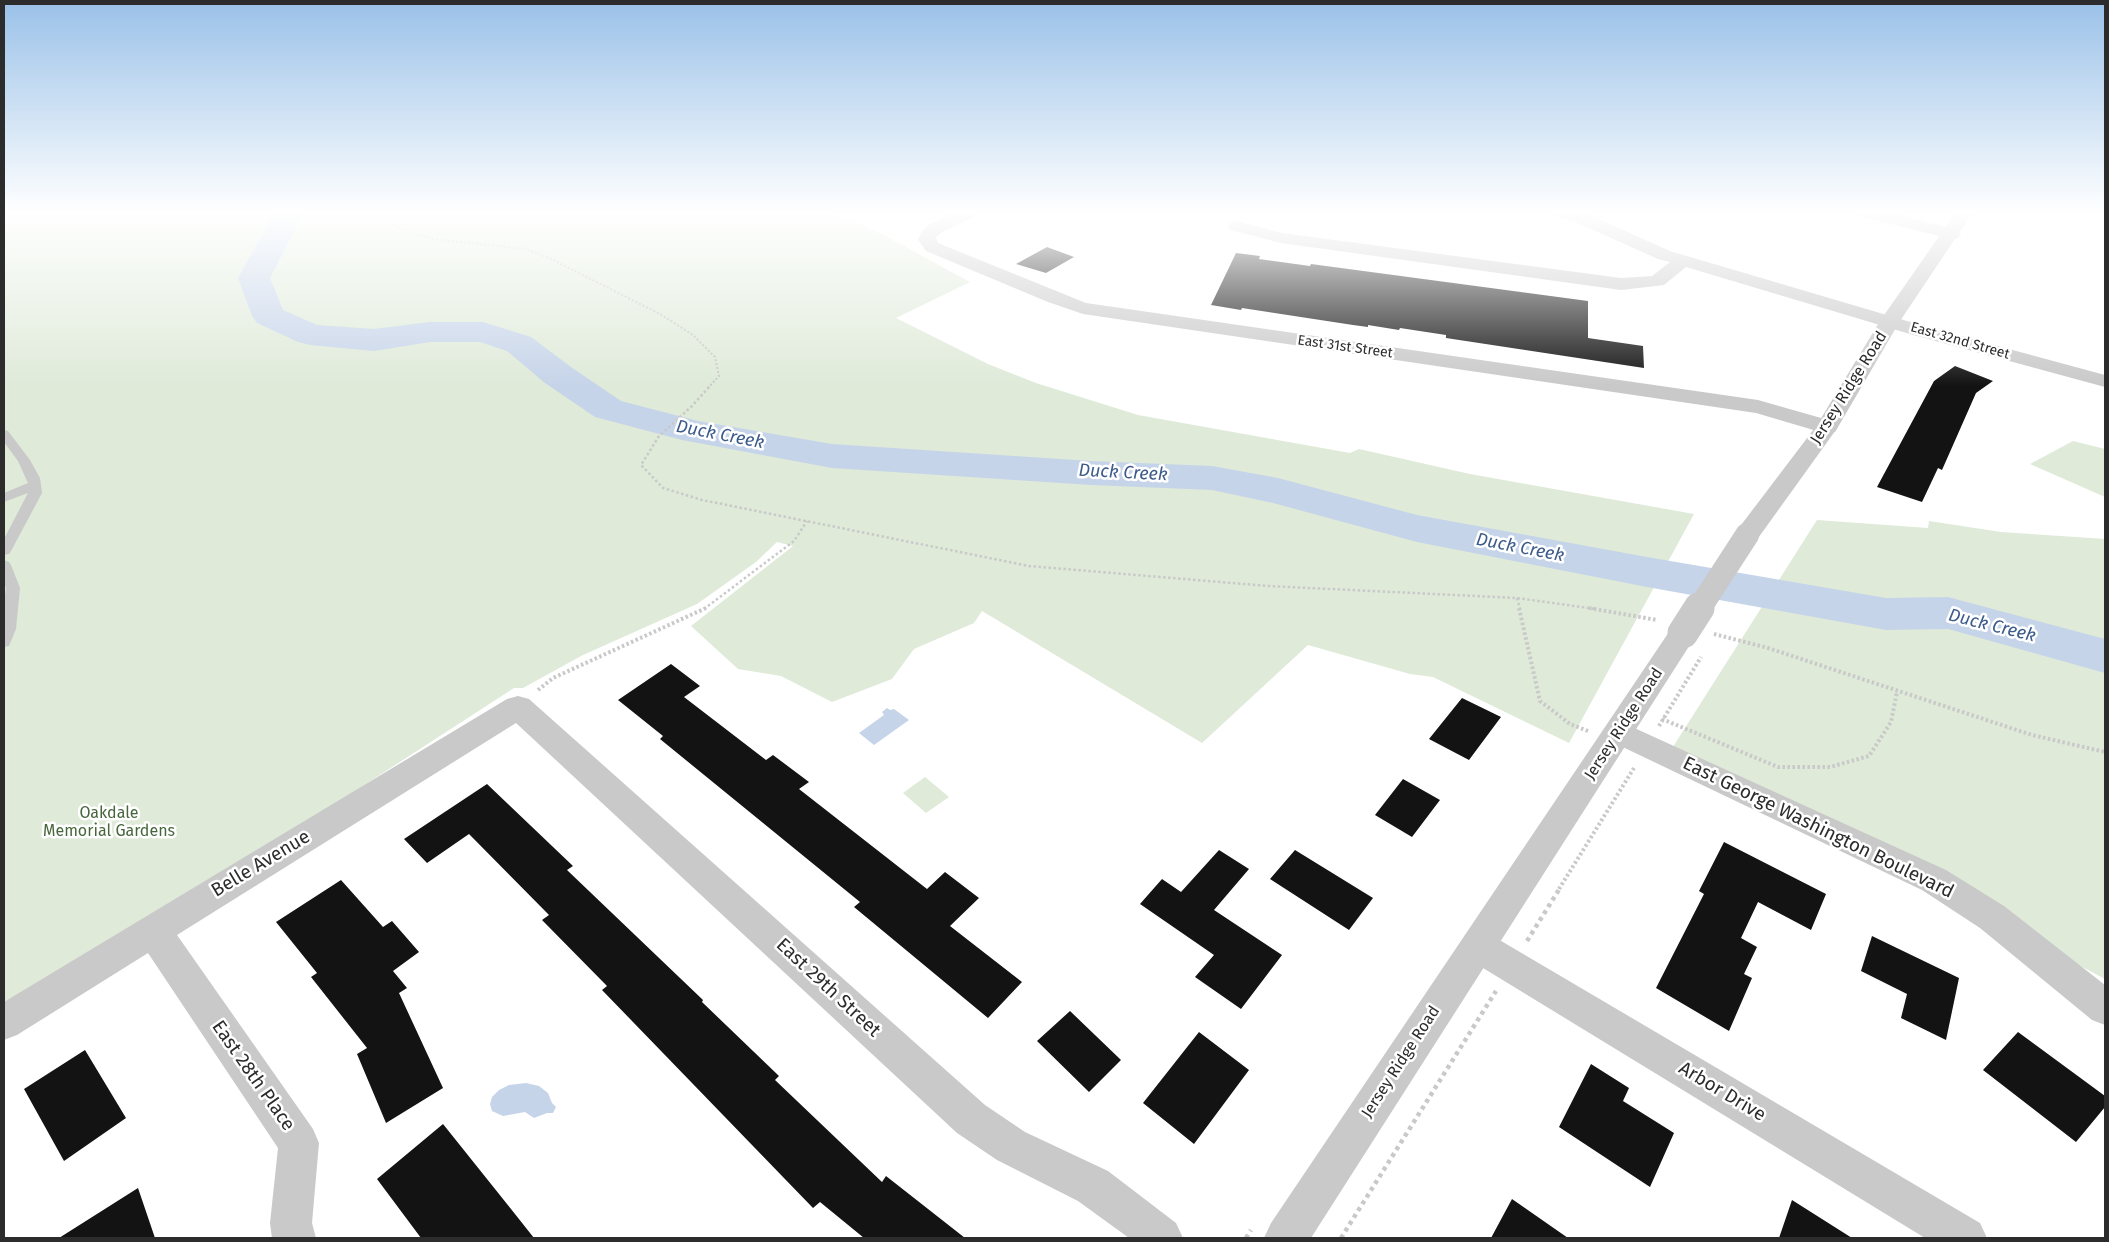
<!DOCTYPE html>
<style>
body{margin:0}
#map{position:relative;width:2109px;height:1242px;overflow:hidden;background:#fff;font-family:"Fira Sans",sans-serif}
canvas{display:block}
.frame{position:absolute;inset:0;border:5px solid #2c2c2c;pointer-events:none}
</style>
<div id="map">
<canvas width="2109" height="1242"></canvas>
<div class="frame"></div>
</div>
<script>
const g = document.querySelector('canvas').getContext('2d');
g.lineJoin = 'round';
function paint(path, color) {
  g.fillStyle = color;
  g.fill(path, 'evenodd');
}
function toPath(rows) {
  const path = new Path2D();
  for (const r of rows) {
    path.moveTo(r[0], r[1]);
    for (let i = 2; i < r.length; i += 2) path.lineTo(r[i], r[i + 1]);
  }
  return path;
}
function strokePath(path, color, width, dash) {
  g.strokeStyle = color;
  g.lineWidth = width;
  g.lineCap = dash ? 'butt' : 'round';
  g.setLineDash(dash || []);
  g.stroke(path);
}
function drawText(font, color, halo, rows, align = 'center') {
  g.font = font + ' "Fira Sans",sans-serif';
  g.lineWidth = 5;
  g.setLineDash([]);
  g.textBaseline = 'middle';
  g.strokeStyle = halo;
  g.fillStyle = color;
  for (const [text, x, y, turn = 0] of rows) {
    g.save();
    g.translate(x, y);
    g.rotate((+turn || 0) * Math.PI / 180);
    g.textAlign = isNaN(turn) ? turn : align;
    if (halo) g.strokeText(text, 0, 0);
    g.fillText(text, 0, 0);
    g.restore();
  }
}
const green = toPath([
 [4,212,829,212,878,232,970,282,896,318,988,364,1036,383,1138,415,1350,453,1359,449,1470,474,1694,514,1569,743,1433,677,1410,674,1308,645,1202,743,982,611,974,623,914,649,892,679,832,702,781,676,738,669,691,626,793,546,777,542,756,562,697,604,583,655,523,688,514,688,261,852,4,1010],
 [2073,441,2105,449,2105,497,2030,464],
 [1817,520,1928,528,1929,521,2001,532,2105,539,2105,979,1671,750],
 [925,777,949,797,926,813,903,793]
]);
const water = toPath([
 [887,708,890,710,894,709,909,720,874,745,859,733,884,715,882,712],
 [526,1083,539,1086,548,1093,552,1103,556,1107,553,1113,547,1113,534,1118,525,1112,503,1116,492,1111,490,1104,492,1097,499,1090,509,1085]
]);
const river = toPath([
 [275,212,304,212,270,278,283,310,317,325,374,329,430,322,483,322,531,337,571,367,621,401,698,421,832,444,1091,461,1212,466,1278,478,1417,515,1647,557,1886,598,1948,597,2105,639,2105,673,1948,629,1886,630,1647,587,1417,542,1273,503,1212,490,1091,485,832,468,682,440,595,417,545,383,507,351,480,342,430,342,374,351,310,345,298,342,257,323,252,316,238,278,275,212]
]);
const building = toPath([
 [1047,247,1074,257,1046,273,1016,264],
 [1236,253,1260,256,1259,259,1310,266,1311,264,1588,301,1588,338,1643,346,1644,368,1446,338,1446,335,1400,328,1399,330,1368,325,1368,327,1353,325,1242,308,1241,310,1211,305],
 [1955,366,1993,381,1976,393,1942,470,1938,468,1922,502,1877,487,1934,381],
 [671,664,700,686,684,697,766,760,773,755,809,782,799,789,927,889,945,872,979,898,950,926,1022,982,988,1018,854,907,860,902,660,739,663,736,618,700],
 [1462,698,1501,717,1469,760,1429,739],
 [1403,779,1440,800,1412,837,1375,815],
 [487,784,573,866,567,870,703,1000,702,1002,779,1076,775,1080,882,1182,886,1176,965,1238,864,1238,820,1202,813,1208,602,990,607,986,542,920,549,915,469,834,427,863,404,839],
 [1724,842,1826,894,1811,930,1758,902,1741,938,1757,947,1744,974,1752,978,1729,1031,1656,988,1704,894,1699,891],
 [1219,850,1249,869,1214,910,1282,955,1241,1009,1195,977,1214,955,1140,904,1162,879,1181,892],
 [1295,850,1373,898,1349,930,1270,879],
 [341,880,383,927,392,921,419,952,393,971,407,988,399,993,443,1088,386,1123,357,1054,367,1048,311,977,317,973,276,922],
 [1872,936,1959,978,1946,1040,1901,1018,1907,994,1861,971],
 [1070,1011,1121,1060,1089,1092,1037,1041],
 [1199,1032,1249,1070,1194,1144,1143,1103],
 [2018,1032,2105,1096,2105,1107,2076,1142,1983,1070],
 [85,1050,126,1118,64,1161,24,1089],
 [1591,1064,1629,1088,1623,1101,1674,1133,1650,1187,1559,1127],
 [443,1124,511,1209,534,1238,421,1238,377,1179],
 [138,1188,155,1238,59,1238],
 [1512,1199,1568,1238,1491,1238],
 [1792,1200,1852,1238,1779,1238]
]);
const pathFar3 = toPath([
 [388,212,392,225,432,239,526,249,549,258,660,314,693,335,715,357,719,376,708,388]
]);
const pathFar2 = toPath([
 [709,387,692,406,659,436,641,465,663,488,702,500,1029,566,1268,586,1517,598,1596,609],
 [1517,598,1520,609],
 [704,609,794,541,807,521]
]);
const pathFar1 = toPath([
 [1519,608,1540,701,1570,724,1588,731],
 [1589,608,1657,620],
 [1714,634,1768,648,2032,735,2105,752],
 [538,690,553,678,706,608],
 [1662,719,1778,767,1830,767,1869,756,1891,722,1897,692],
 [1659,726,1701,657],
 [1559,889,1634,768]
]);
const path = toPath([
 [1527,941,1560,888],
 [1246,1238,1251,1230],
 [1341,1238,1496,991]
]);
const service = toPath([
 [4,430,8,431,30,460,40,478,42,493,11,551,9,554,4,555,4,539,28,493,4,502,4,493,28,483,18,461,4,442,4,430],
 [4,560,9,562,11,565,20,588,16,629,9,646,4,647,4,603,6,588,4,583,4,560]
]);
const minor = toPath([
 [956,212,979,212,977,216,942,232,936,237,938,243,1086,303,1758,400,1835,422,1838,427,1835,432,1827,434,1756,413,1083,314,1048,302,926,251,918,240,922,231,930,224,956,212],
 [1552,212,1580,212,1590,215,1670,251,1924,326,2105,375,2105,387,1910,334,1686,267,1664,285,1621,290,1281,243,1231,230,1228,226,1231,222,1237,221,1282,233,1621,278,1652,276,1670,262,1658,259,1578,223,1554,216,1552,212],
 [1857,212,1887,212,1958,230,1961,234,1958,238,1952,239,1859,216,1857,212],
 [518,696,529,699,985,1105,1025,1132,1108,1171,1176,1223,1183,1238,1129,1238,1078,1201,997,1160,957,1133,516,723,177,935,313,1129,319,1143,312,1223,316,1238,272,1238,270,1223,278,1148,148,953,17,1035,4,1040,4,1002,507,699,518,696],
 [1619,721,1946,870,2004,906,2105,985,2105,1025,2092,1020,1980,928,1922,890,1608,740,1604,732,1608,724,1619,721],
 [1478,930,1491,935,1980,1223,1987,1238,1925,1238,1465,957,1460,946,1465,935,1478,930]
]);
const tertiary = toPath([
 [1956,212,1973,212,1900,321,1838,427,1756,541,1747,543,1738,541,1734,535,1738,529,1817,425,1880,321,1956,212],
 [1683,623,1693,626,1697,633,1693,640,1311,1238,1264,1238,1271,1223,1673,626,1683,623]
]);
const tertiaryBridgeFar1 = toPath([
 [1699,609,1747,535]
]);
const tertiaryBridge = toPath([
 [1683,633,1699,608]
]);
const farStreetnames = [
 ["East 32nd Street",1960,341,16],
 ["East 31st Street",1345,347,8]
];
const streetNames = [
 ["Jersey Ridge Road",1849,388,-58],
 ["Jersey Ridge Road",1624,724,-57],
 ["Jersey Ridge Road",1401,1062,-57]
];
const parkNames = [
 ["Oakdale",109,814],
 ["Memorial Gardens",109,832]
];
const waterNames = [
 ["Duck Creek",720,435,11],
 ["Duck Creek",1123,473,3],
 ["Duck Creek",1520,548,11],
 ["Duck Creek",1992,626,14]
];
const nearStreetnames = [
 ["East George Washington Boulevard",1818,828,26],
 ["Belle Avenue",261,864,-31],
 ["East 29th Street",828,988,43],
 ["East 28th Place",253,1076,55],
 ["Arbor Drive",1722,1092,31]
];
paint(green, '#dfead9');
paint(water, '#c6d4e9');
paint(river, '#c6d4e9');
paint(building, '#131313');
strokePath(pathFar3, '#c9c9c9', 2, [2, 2]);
strokePath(pathFar2, '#c9c9c9', 2.5, [2.5, 2.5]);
strokePath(pathFar1, '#c9c9c9', 4, [2.5, 2.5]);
strokePath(path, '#c9c9c9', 4.5, [4, 4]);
paint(service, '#c9c9c9');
paint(minor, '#c9c9c9');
paint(tertiary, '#c9c9c9');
strokePath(tertiaryBridgeFar1, '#c9c9c9', 24);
strokePath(tertiaryBridge, '#c9c9c9', 31);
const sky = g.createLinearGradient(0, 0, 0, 386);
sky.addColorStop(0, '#9ac1e8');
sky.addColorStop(0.55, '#fff');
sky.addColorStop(1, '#ffffff00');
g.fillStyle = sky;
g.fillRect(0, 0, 2109, 386);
drawText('14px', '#2c2c2c', '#fff', farStreetnames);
drawText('16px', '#2c2c2c', '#fff', streetNames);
drawText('16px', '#46663b', '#fff', parkNames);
drawText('italic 18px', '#3d5c8b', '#fff', waterNames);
drawText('19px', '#2c2c2c', '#fff', nearStreetnames);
</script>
